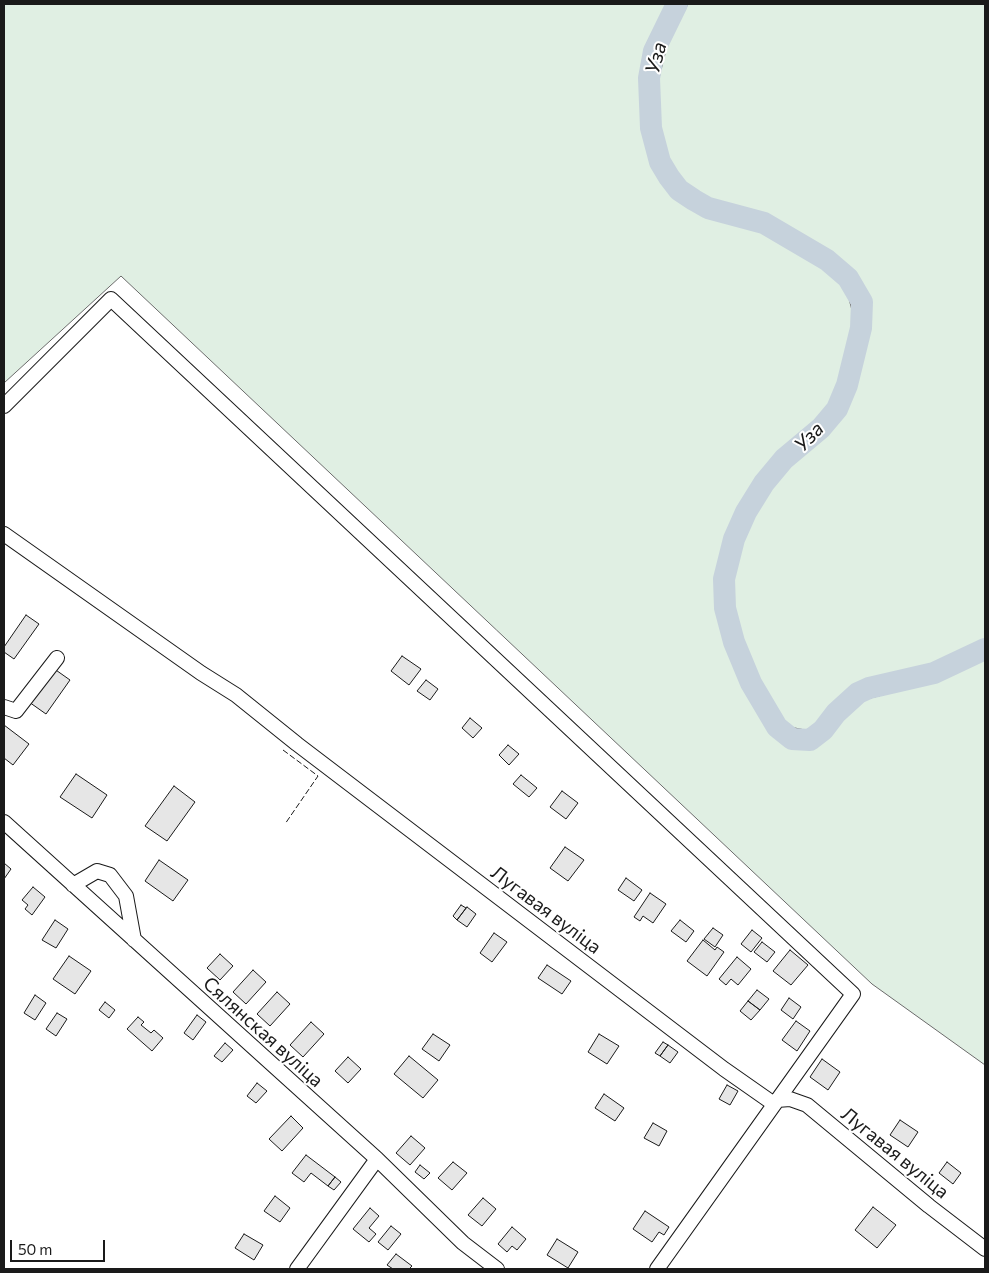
<!DOCTYPE html>
<meta charset="utf-8">
<style>
body{margin:0}
#map{position:relative;width:989px;height:1273px;overflow:hidden;background:#fff;font-family:Commissioner,sans-serif}
canvas{display:block}
.frame{position:absolute;inset:0;border:5px solid #1a1a1a;pointer-events:none}
.scale{position:absolute;left:10px;top:1240px;width:95px;height:22px;box-sizing:border-box;border:2px solid #1a1a1a;border-top:0;padding-left:6px;font-size:15px;line-height:18px;white-space:nowrap;color:#1a1a1a;-webkit-text-stroke:4px #fff;paint-order:stroke}
</style>
<div id="map">
<canvas width="989" height="1273"></canvas>
<div class="frame"></div>
<div class="scale">50 m</div>
</div>
<script>
const g = document.querySelector('canvas').getContext('2d');
g.lineJoin = 'round';
function paint(path, color) {
  g.fillStyle = color;
  g.fill(path, 'evenodd');
}
function toPath(rows) {
  const path = new Path2D();
  for (const r of rows) {
    path.moveTo(r[0], r[1]);
    for (let i = 2; i < r.length; i += 2) path.lineTo(r[i], r[i + 1]);
  }
  return path;
}
function strokePath(path, color, width, dash) {
  g.strokeStyle = color;
  g.lineWidth = width;
  g.lineCap = dash ? 'butt' : 'round';
  g.setLineDash(dash || []);
  g.stroke(path);
}
function drawText(font, color, halo, rows, align = 'center') {
  g.font = font + ' Commissioner,sans-serif';
  g.lineWidth = 4;
  g.setLineDash([]);
  g.textBaseline = 'middle';
  g.strokeStyle = halo;
  g.fillStyle = color;
  for (const [text, x, y, turn = 0] of rows) {
    g.save();
    g.translate(x, y);
    g.rotate((+turn || 0) * Math.PI / 180);
    g.textAlign = isNaN(turn) ? turn : align;
    if (halo) g.strokeText(text, 0, 0);
    g.fillText(text, 0, 0);
    g.restore();
  }
}
const green = toPath([
 [4,4,667,4,647,43,640,73,640,91,645,127,650,147,663,178,679,199,691,208,706,215,748,226,767,233,817,262,841,283,848,295,854,318,852,341,841,382,831,407,817,424,773,462,750,490,731,524,725,540,717,580,718,616,733,660,761,718,778,738,788,746,798,749,809,748,820,744,836,729,854,705,863,700,921,685,985,656,985,1065,872,984,121,276,4,383,4,4],
 [688,4,985,4,985,639,932,664,882,676,851,688,822,719,814,727,805,730,790,727,770,701,746,652,739,629,733,610,732,579,741,541,759,503,779,477,835,421,850,396,869,319,869,307,858,278,834,256,780,222,706,198,692,190,681,180,672,166,664,148,660,127,657,102,658,82,668,42,688,4]
]);
const river = toPath([
 [677,4,654,51,649,78,651,128,660,162,669,177,679,190,694,200,708,208,764,223,827,260,848,278,862,302,861,328,847,385,837,409,821,428,784,459,764,483,746,512,734,539,724,579,725,608,734,642,751,683,777,727,792,739,810,740,823,730,836,713,858,693,869,688,934,673,985,649]
]);
const building = toPath([
 [26,615,39,624,14,659,4,652,4,647,26,615],
 [402,656,421,669,409,685,391,671,402,656],
 [53,668,70,680,46,714,29,702,53,668],
 [426,680,438,689,430,700,417,691,426,680],
 [470,718,482,728,473,738,462,728,470,718],
 [4,725,29,744,13,765,4,758,4,725],
 [508,745,519,754,509,765,499,755,508,745],
 [76,774,107,795,92,818,60,797,76,774],
 [521,775,537,788,529,797,513,784,521,775],
 [174,786,195,802,167,841,145,826,174,786],
 [562,791,578,803,566,819,550,807,562,791],
 [565,847,584,860,568,881,550,868,565,847],
 [159,860,188,880,173,901,145,881,159,860],
 [4,863,11,869,4,879,4,863],
 [626,878,642,890,634,901,618,890,626,878],
 [33,887,45,897,32,915,25,909,28,905,22,900,33,887],
 [650,893,666,904,653,923,643,916,640,921,634,917,650,893],
 [461,905,466,908,457,920,453,916,461,905],
 [467,907,476,914,467,927,457,920,467,907],
 [55,920,68,929,56,948,42,940,55,920],
 [680,920,694,931,686,942,671,931,680,920],
 [713,928,723,935,715,947,704,939,713,928],
 [752,930,762,938,751,952,741,944,752,930],
 [494,933,507,942,492,962,480,953,494,933],
 [703,940,715,950,717,947,724,952,707,976,687,961,703,940],
 [762,942,775,952,767,962,754,952,762,942],
 [790,950,808,965,791,985,773,971,790,950],
 [220,954,233,966,220,980,207,968,220,954],
 [69,956,91,971,75,994,53,979,69,956],
 [737,957,751,969,738,985,731,979,726,985,719,979,737,957],
 [547,965,571,981,562,994,538,978,547,965],
 [253,970,266,982,246,1004,233,992,253,970],
 [757,990,769,999,760,1010,748,1001,757,990],
 [277,992,290,1004,270,1026,257,1014,277,992],
 [35,995,46,1003,35,1020,24,1013,35,995],
 [789,998,801,1007,793,1019,781,1010,789,998],
 [748,1001,760,1010,751,1020,740,1011,748,1001],
 [105,1002,115,1010,109,1018,99,1010,105,1002],
 [57,1013,67,1019,56,1036,46,1029,57,1013],
 [197,1015,206,1022,193,1040,184,1033,197,1015],
 [138,1017,144,1022,141,1025,151,1033,154,1030,163,1038,152,1051,127,1029,138,1017],
 [796,1021,810,1031,797,1051,782,1040,796,1021],
 [311,1022,324,1034,303,1057,290,1045,311,1022],
 [433,1034,450,1045,439,1061,422,1049,433,1034],
 [599,1034,619,1046,607,1064,588,1052,599,1034],
 [663,1042,668,1045,660,1056,655,1053,663,1042],
 [225,1043,233,1050,222,1062,214,1056,225,1043],
 [668,1045,678,1052,670,1063,660,1056,668,1045],
 [409,1056,438,1080,423,1098,394,1074,409,1056],
 [348,1057,361,1069,348,1083,335,1071,348,1057],
 [822,1059,840,1072,828,1090,810,1077,822,1059],
 [257,1083,267,1091,256,1103,247,1096,257,1083],
 [727,1085,738,1091,730,1105,719,1099,727,1085],
 [604,1094,624,1108,615,1121,595,1108,604,1094],
 [291,1116,303,1128,282,1151,269,1139,291,1116],
 [900,1120,918,1132,908,1147,890,1135,900,1120],
 [653,1123,667,1131,659,1146,644,1138,653,1123],
 [411,1136,425,1148,410,1165,396,1153,411,1136],
 [306,1155,335,1177,328,1186,311,1173,304,1182,292,1173,306,1155],
 [453,1162,467,1173,452,1190,438,1178,453,1162],
 [947,1162,961,1173,953,1184,939,1173,947,1162],
 [420,1165,430,1173,424,1179,415,1172,420,1165],
 [335,1177,341,1182,334,1190,328,1186,335,1177],
 [275,1196,290,1208,280,1222,264,1211,275,1196],
 [483,1198,496,1209,482,1226,468,1215,483,1198],
 [873,1207,896,1225,877,1248,855,1230,873,1207],
 [370,1208,379,1216,369,1228,376,1234,369,1242,353,1229,370,1208],
 [645,1211,669,1227,664,1235,659,1232,652,1242,633,1229,645,1211],
 [391,1226,401,1234,388,1250,378,1242,391,1226],
 [512,1227,526,1239,517,1250,512,1246,507,1252,498,1244,512,1227],
 [244,1234,263,1245,254,1260,235,1248,244,1234],
 [557,1239,578,1252,568,1268,547,1255,557,1239],
 [396,1254,412,1266,409,1269,393,1269,387,1265,396,1254]
]);
const minor = toPath([
 [4,406,111,299,853,994,657,1269],
 [4,534,201,673,236,695,297,744,724,1069,774,1104],
 [4,707,16,711,57,658],
 [4,822,377,1159,463,1243,497,1269],
 [73,885,97,871,110,875,126,896,134,940],
 [777,1100,790,1099,807,1105,929,1206,985,1249],
 [297,1269,377,1159]
]);
const fence = toPath([
 [283,750,318,776,285,824]
]);
const streetNames = [
 ["Лугавая вуліца",546,910,37],
 ["Сялянская вуліца",263,1032,42],
 ["Лугавая вуліца",895,1153,39]
];
const waterNames = [
 ["Уза",656,58,-75],
 ["Уза",809,437,-46]
];
paint(green, '#e0efe3');
strokePath(green, '#6a6a6a', 1);
strokePath(river, '#c6d2dc', 22);
paint(building, '#e6e6e6');
strokePath(building, '#1a1a1a', 1);
strokePath(minor, '#1a1a1a', 16);
strokePath(minor, '#fff', 14);
strokePath(fence, '#1a1a1a', 1, [6, 2.5]);
drawText('19px', '#1a1a1a', '#fff', streetNames);
drawText('italic 20px', '#1a1a1a', '#fff', waterNames);
</script>
